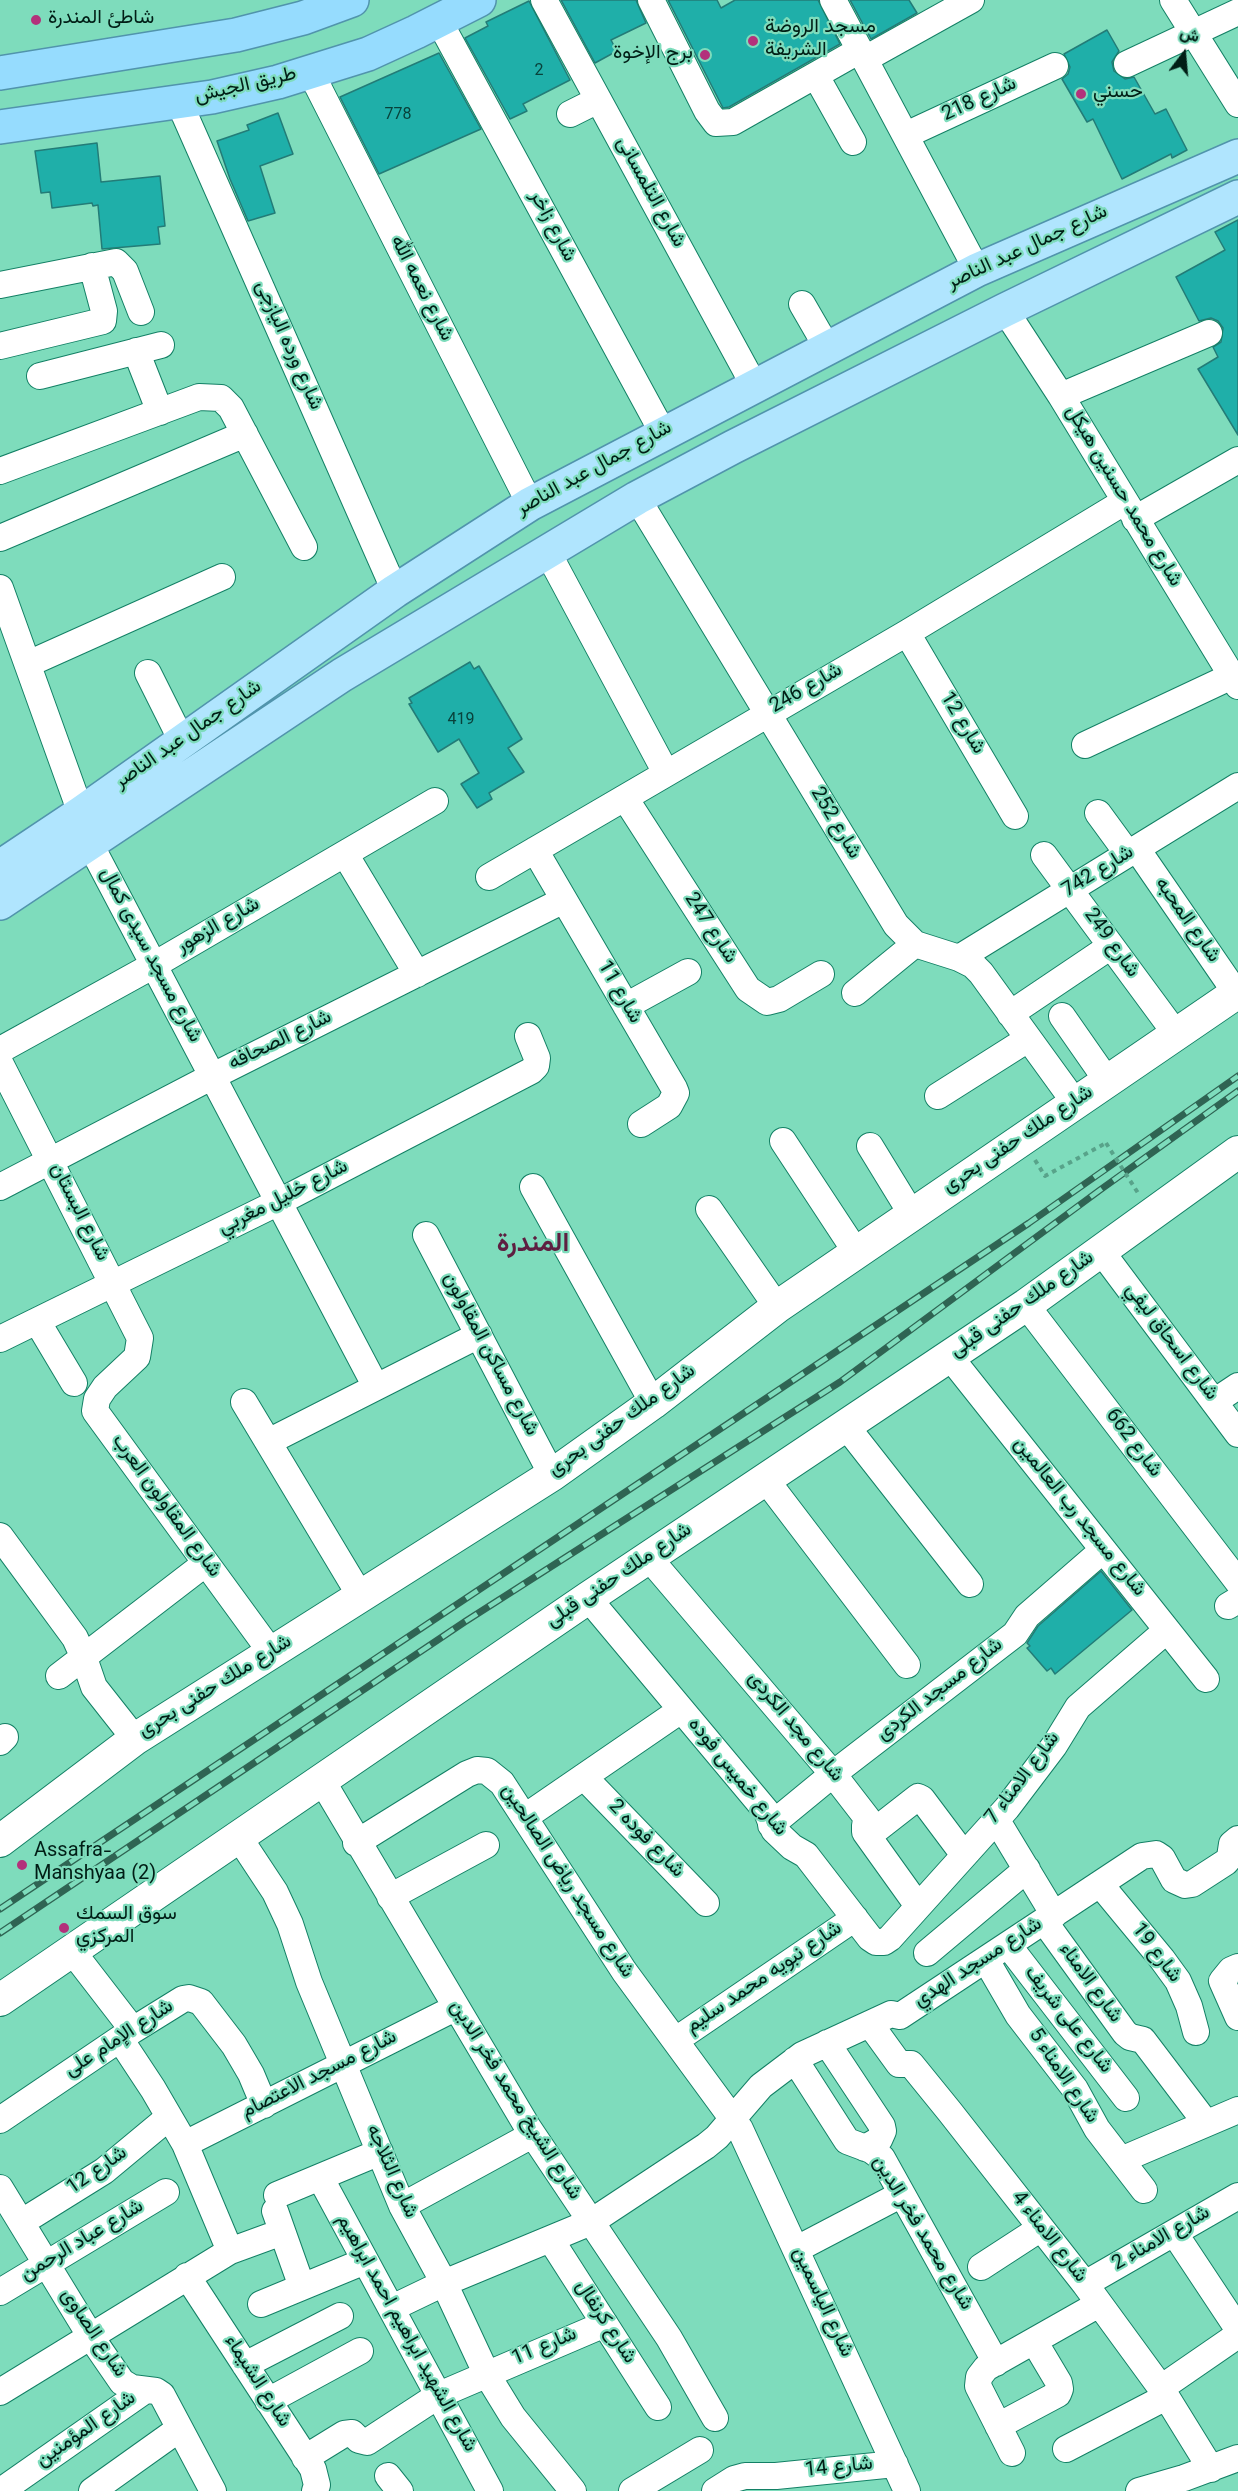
<!DOCTYPE html>
<meta charset="utf-8">
<style>
body{margin:0}
#map{position:relative;width:1238px;height:2491px;overflow:hidden;background:#7edcbc;font-family:Georgia,Vazirmatn,serif}
canvas{display:block}
.north{position:absolute;left:1154px;top:24px;width:60px;height:60px;-webkit-text-stroke:4px #7edcbc;paint-order:stroke;rotate:16deg;font-size:16px;font-weight:700;line-height:24px;text-align:center;color:#011e16}
.north::after{content:'';display:block;margin:auto;width:21px;height:27px;background:#011e16;clip-path:polygon(50% 0,100% 100%,50% 72%,0 100%)}
</style>
<div id="map">
<canvas width="1238" height="2491"></canvas>
<div class="north">ش</div>
</div>
<script>
const g = document.querySelector('canvas').getContext('2d');
g.lineJoin = 'round';
function paint(path, color) {
  g.fillStyle = color;
  g.fill(path, 'evenodd');
}
function toPath(rows) {
  const path = new Path2D();
  for (const r of rows) {
    path.moveTo(r[0], r[1]);
    for (let i = 2; i < r.length; i += 2) path.lineTo(r[i], r[i + 1]);
  }
  return path;
}
function strokePath(path, color, width, dash) {
  g.strokeStyle = color;
  g.lineWidth = width;
  g.lineCap = dash ? 'butt' : 'round';
  g.setLineDash(dash || []);
  g.stroke(path);
}
function drawText(font, color, halo, rows, align = 'center') {
  g.font = font + ' Georgia,Vazirmatn,serif';
  g.lineWidth = 4.5;
  g.setLineDash([]);
  g.textBaseline = 'middle';
  g.strokeStyle = halo;
  g.fillStyle = color;
  for (const [text, x, y, turn = 0] of rows) {
    g.save();
    g.translate(x, y);
    g.rotate((+turn || 0) * Math.PI / 180);
    g.textAlign = isNaN(turn) ? turn : align;
    if (halo) g.strokeText(text, 0, 0);
    g.fillText(text, 0, 0);
    g.restore();
  }
}
const building = toPath([
 [561,0,636,0,646,23,611,40,617,51,595,63,561,0],
 [668,0,717,0,721,8,735,0,818,0,840,44,729,107,723,108,668,0],
 [850,0,909,0,917,13,871,39,850,0],
 [529,1,570,80,523,104,527,111,510,119,465,38,488,26,486,22,529,1],
 [1107,30,1119,51,1112,62,1114,71,1125,79,1134,77,1155,114,1166,109,1187,150,1172,158,1171,154,1122,179,1093,119,1087,122,1062,79,1068,74,1070,67,1064,54,1107,30],
 [439,53,481,129,379,174,340,97,439,53],
 [278,113,293,154,260,166,275,213,248,221,230,179,217,141,249,130,247,125,278,113],
 [97,143,101,182,160,176,165,226,158,227,160,244,102,249,98,205,93,206,92,203,52,208,50,192,41,193,35,151,97,143],
 [1238,220,1238,435,1198,369,1218,357,1213,347,1221,342,1223,328,1218,321,1211,318,1199,321,1176,277,1225,250,1215,232,1238,220],
 [470,662,474,669,479,666,522,739,508,748,524,772,489,793,492,799,477,808,461,784,479,773,459,739,438,752,409,704,412,703,409,698,470,662],
 [1101,1571,1132,1610,1055,1674,1051,1668,1047,1671,1027,1648,1030,1646,1027,1643,1038,1626,1101,1571]
]);
const path = toPath([
 [1035,1160,1045,1176,1106,1143]
]);
const minor = toPath([
 [544,0,755,387],
 [651,0,707,111,716,123,733,122,860,50],
 [833,0,977,270],
 [1173,0,1238,104],
 [439,21,663,433],
 [865,59,971,0],
 [1127,64,1238,12],
 [311,73,530,504],
 [816,76,853,142],
 [179,102,395,591],
 [570,114,598,100],
 [906,135,1055,66],
 [0,285,116,262,125,271,141,312],
 [802,304,828,349],
 [1005,310,1061,396,1238,686],
 [0,346,103,321,104,311,92,266],
 [136,351,160,412],
 [40,376,161,345],
 [1061,396,1209,333],
 [0,471,199,397,221,398,231,408,304,547],
 [637,498,896,925,915,944,959,958,973,965,981,973,1076,1104],
 [1135,519,1238,460],
 [0,538,245,434],
 [547,551,666,773],
 [0,588,81,813],
 [907,633,1015,816],
 [28,664,222,577],
 [148,673,182,741],
 [1085,745,1232,676],
 [625,798,748,989,767,1002,779,999,821,974],
 [1098,813,1128,854],
 [90,844,376,1387],
 [1137,849,1236,993],
 [535,850,674,1088,676,1093,669,1106,641,1124],
 [345,854,417,974],
 [1044,855,1176,1034],
 [489,877,907,633,1124,502],
 [959,958,1238,786],
 [855,993,915,944],
 [626,1006,688,972],
 [1010,1014,1111,946],
 [1062,1016,1108,1082],
 [0,1050,154,965,435,801],
 [0,1063,140,1338,137,1357,105,1387,97,1399,95,1411,271,1652],
 [938,1096,1028,1039],
 [783,1141,856,1252],
 [870,1146,911,1213],
 [0,1187,213,1076,564,900],
 [533,1187,653,1403],
 [709,1209,777,1307],
 [426,1235,552,1475],
 [1101,1251,1238,1434],
 [1026,1305,1238,1582],
 [37,1321,74,1383],
 [0,1339,279,1202,531,1071,536,1066,537,1058,528,1036],
 [950,1357,1206,1679],
 [244,1402,361,1597],
 [1214,1402,1238,1386],
 [846,1426,970,1584],
 [268,1442,479,1335],
 [766,1480,907,1665],
 [0,1536,75,1638,84,1658,94,1687,135,1739],
 [649,1558,833,1774,867,1818,868,1821,865,1825,865,1832,918,1906],
 [588,1598,767,1812,774,1830,792,1847,806,1855,870,1938,876,1942,884,1942,890,1938,1007,1808,1054,1746,1078,1707,1167,1630],
 [1228,1606,1238,1600],
 [59,1676,206,1563],
 [0,1742,5,1737],
 [584,1777,706,1903],
 [321,1779,527,2126,669,2338,715,2418],
 [525,1817,681,1710],
 [996,1819,1054,1915],
 [771,1825,833,1774,1015,1634,1027,1616,1103,1550],
 [238,1836,275,1892,290,1924,309,1982,402,2206,444,2283,486,2373,513,2417,573,2491],
 [868,1836,918,1797,922,1799,964,1855],
 [356,1843,467,1774,477,1770,487,1771,502,1783,624,1971,740,2129,907,2491],
 [1100,1884,1162,1959,1178,1981,1189,2006,1196,2032],
 [390,1897,486,1845],
 [1044,1921,1125,2033,1130,2037,1143,2040,1206,2123],
 [1008,1945,1126,2098],
 [72,1951,133,2030],
 [927,1953,1027,1869],
 [986,1960,1018,2015,1075,2089,1097,2129,1144,2190],
 [1238,1967,1231,1970,1222,1981,1238,2017],
 [870,2024,899,2064,911,2064,950,2112,1085,2284,1161,2388,1211,2469],
 [120,2039,153,2089,185,2144,230,2251],
 [676,2040,855,1918],
 [827,2043,882,2126,883,2131,879,2140,865,2148],
 [795,2060,847,2141,871,2150,882,2158,996,2363],
 [0,2120,133,2030,183,1999,189,1998,201,2002,234,2045,251,2074,264,2105],
 [185,2144,455,2008],
 [1121,2160,1238,2110],
 [320,2177,490,2491],
 [0,2188,91,2337,122,2382,132,2388,156,2391,162,2395,213,2491],
 [277,2195,380,2152],
 [402,2206,532,2135],
 [275,2211,302,2287],
 [22,2222,104,2171,169,2117],
 [1175,2234,1238,2329],
 [551,2240,658,2407],
 [797,2249,902,2194],
 [981,2267,1041,2228],
 [187,2276,313,2469,317,2485,315,2491],
 [1085,2284,1238,2196],
 [0,2292,166,2192],
 [261,2304,365,2261],
 [392,2308,444,2283,591,2222,706,2146,717,2137,761,2086,802,2055,891,2014,900,2016,1142,1856,1156,1854,1162,1858,1174,1880,1185,1885,1192,1884,1226,1862,1230,1857,1232,1844,1238,1839],
 [245,2365,340,2316],
 [1161,2388,1238,2335],
 [0,2392,230,2251,282,2232],
 [268,2401,360,2351],
 [998,2426,1058,2394,1060,2389,1059,2383,1034,2341],
 [1066,2449,1166,2397],
 [1012,2453,978,2386,979,2377,986,2368,1099,2304],
 [305,2458,344,2434,352,2433,359,2440,367,2442,439,2395,605,2324],
 [388,2476,400,2491],
 [1,2491,144,2391],
 [92,2491,179,2429],
 [632,2491,700,2450],
 [715,2491,734,2479,745,2476,776,2476,895,2464],
 [1139,2491,1184,2478,1238,2458]
]);
const tertiary = toPath([
 [0,1841,135,1739,552,1475,653,1403,777,1307,1238,992],
 [0,2000,588,1598,1026,1305,1238,1152]
]);
const primary = toPath([
 [0,867,81,813,395,591,530,504,977,270,1238,156],
 [0,903,342,675,637,498,733,447,1005,310,1238,197]
]);
const trunk = toPath([
 [0,73,236,35,303,18,352,0],
 [0,127,212,97,278,82,368,54,416,32,479,0]
]);
const rail = toPath([
 [0,1909,1029,1223,1238,1076],
 [0,1933,466,1621,840,1382,1100,1190,1238,1091]
]);
const pathBridge = toPath([
 [1106,1143,1138,1193]
]);
const markers = [
 [36,20,6,"#b3317b"],
 [753,41,6,"#b3317b"],
 [705,55,6,"#b3317b"],
 [1081,94,6,"#b3317b"],
 [22,1865,6,"#b3317b"],
 [64,1928,6,"#b3317b"]
];
const numberNames = [
 ["2",539,72],
 ["778",398,116],
 ["419",461,721]
];
const poiNames = [
 ["شاطئ المندرة",48,20],
 ["مسجد الروضة",765,29],
 ["الشريفة",765,52],
 ["برج الإخوة",693,55,"right"],
 ["حسني",1093,94],
 ["Assafra-",34,1853],
 ["Manshyaa (2)",34,1876],
 ["سوق السمك",76,1916],
 ["المركزي",76,1939]
];
const streetNames = [
 ["طريق الجيش",246,87,-13],
 ["شارع 218",980,101,-25],
 ["شارع التلمسانى",649,193,61],
 ["شارع زاخر",551,227,62],
 ["شارع جمال عبد الناصر",1028,249,-25],
 ["شارع نعمه الله",420,289,63],
 ["شارع ورده اليازجى",287,346,66],
 ["شارع جمال عبد الناصر",595,470,-29],
 ["شارع محمد حسنين هيكل",1122,497,59],
 ["شارع 246",807,690,-30],
 ["شارع 12",961,724,59],
 ["شارع جمال عبد الناصر",189,736,-35],
 ["شارع 252",834,824,59],
 ["شارع 742",1099,873,-32],
 ["شارع المحبه",1186,921,55],
 ["شارع الزهور",219,927,-30],
 ["شارع 247",709,929,57],
 ["شارع 249",1110,944,54],
 ["شارع مسجد سيدى كمال",149,956,62],
 ["شارع 11",618,993,60],
 ["شارع الصحافه",281,1042,-26],
 ["شارع ملك حفنى بحرى",1019,1141,-34],
 ["شارع خليل مغربي",284,1199,-27],
 ["شارع البستان",78,1213,63],
 ["شارع ملك حفنى قبلى",1023,1306,-35],
 ["شارع اسحاق ليفي",1170,1343,53],
 ["شارع مساكن المقاولون",489,1355,62],
 ["شارع ملك حفنى بحرى",623,1422,-36],
 ["شارع 662",1132,1444,53],
 ["شارع المقاولون العرب",165,1507,54],
 ["شارع مسجد رب العالمين",1078,1518,51],
 ["شارع ملك حفنى قبلى",620,1577,-34],
 ["شارع ملك حفنى بحرى",216,1688,-32],
 ["شارع مسجد الكردى",941,1691,-38],
 ["شارع مجد الكردى",794,1728,50],
 ["شارع خميس فوده",736,1778,51],
 ["شارع الامناء 7",1024,1779,-53],
 ["شارع فوده 2",645,1840,46],
 ["شارع مسجد رياض الصالحين",566,1882,57],
 ["شارع 19",1155,1954,53],
 ["شارع مسجد الهدي",979,1964,-33],
 ["شارع نبويه محمد سليم",765,1979,-34],
 ["شارع الامناء",1089,1984,54],
 ["شارع على شريف",1067,2021,52],
 ["شارع الإمام على",120,2040,-33],
 ["شارع مسجد الاعتصام",320,2076,-27],
 ["شارع الامناء 5",1062,2077,56],
 ["شارع الشيخ محمد فخر الدين",514,2101,58],
 ["شارع 12",98,2172,-35],
 ["شارع الثلاجه",390,2172,66],
 ["شارع محمد فخر الدين",921,2234,59],
 ["شارع الامناء 4",1048,2238,52],
 ["شارع الامناء 2",1162,2240,-30],
 ["شارع عباد الرحمن",83,2242,-31],
 ["شارع الياسمين",821,2303,65],
 ["شارع كرنفال",604,2323,57],
 ["شارع الصاوى",92,2334,56],
 ["شارع الشهيد ابراهيم احمد ابراهيم",405,2334,61],
 ["شارع 11",545,2348,-23],
 ["شارع الشيماء",256,2382,57],
 ["شارع المؤمنين",87,2431,-35],
 ["شارع 14",839,2469,-6]
];
const districtNames = [
 ["المندرة",533,1247]
];
paint(building, '#1fafa9');
strokePath(building, '#237c77', 1.5);
strokePath(minor, '#138065', 28);
strokePath(tertiary, '#138065', 34);
strokePath(primary, '#5194ac', 36);
strokePath(trunk, '#5194ac', 36);
strokePath(path, '#58a38a', 4, [4.5, 4.5]);
strokePath(minor, '#fff', 26);
strokePath(tertiary, '#fff', 32);
strokePath(primary, '#b0e5fe', 33);
strokePath(trunk, '#96dcfe', 33);
strokePath(rail, '#2f6453', 7);
strokePath(rail, '#7edcbc', 4.5, [14]);
strokePath(pathBridge, '#58a38a', 4, [4.5, 4.5]);
for (const [x, y, r, color] of markers) {
  const dot = new Path2D();
  dot.arc(x, y, r, 0, 2 * Math.PI);
  g.fillStyle = color;
  g.fill(dot);
  strokePath(dot, '#7edcbc', 2);
}
drawText('16px', '#08423b', null, numberNames);
drawText('20px', '#011e16', '#7edcbc', poiNames, 'left');
drawText('20px', '#011e16', '#7edcbc', streetNames);
drawText('bold 26px', '#5e1f41', '#7edcbc', districtNames);
</script>
